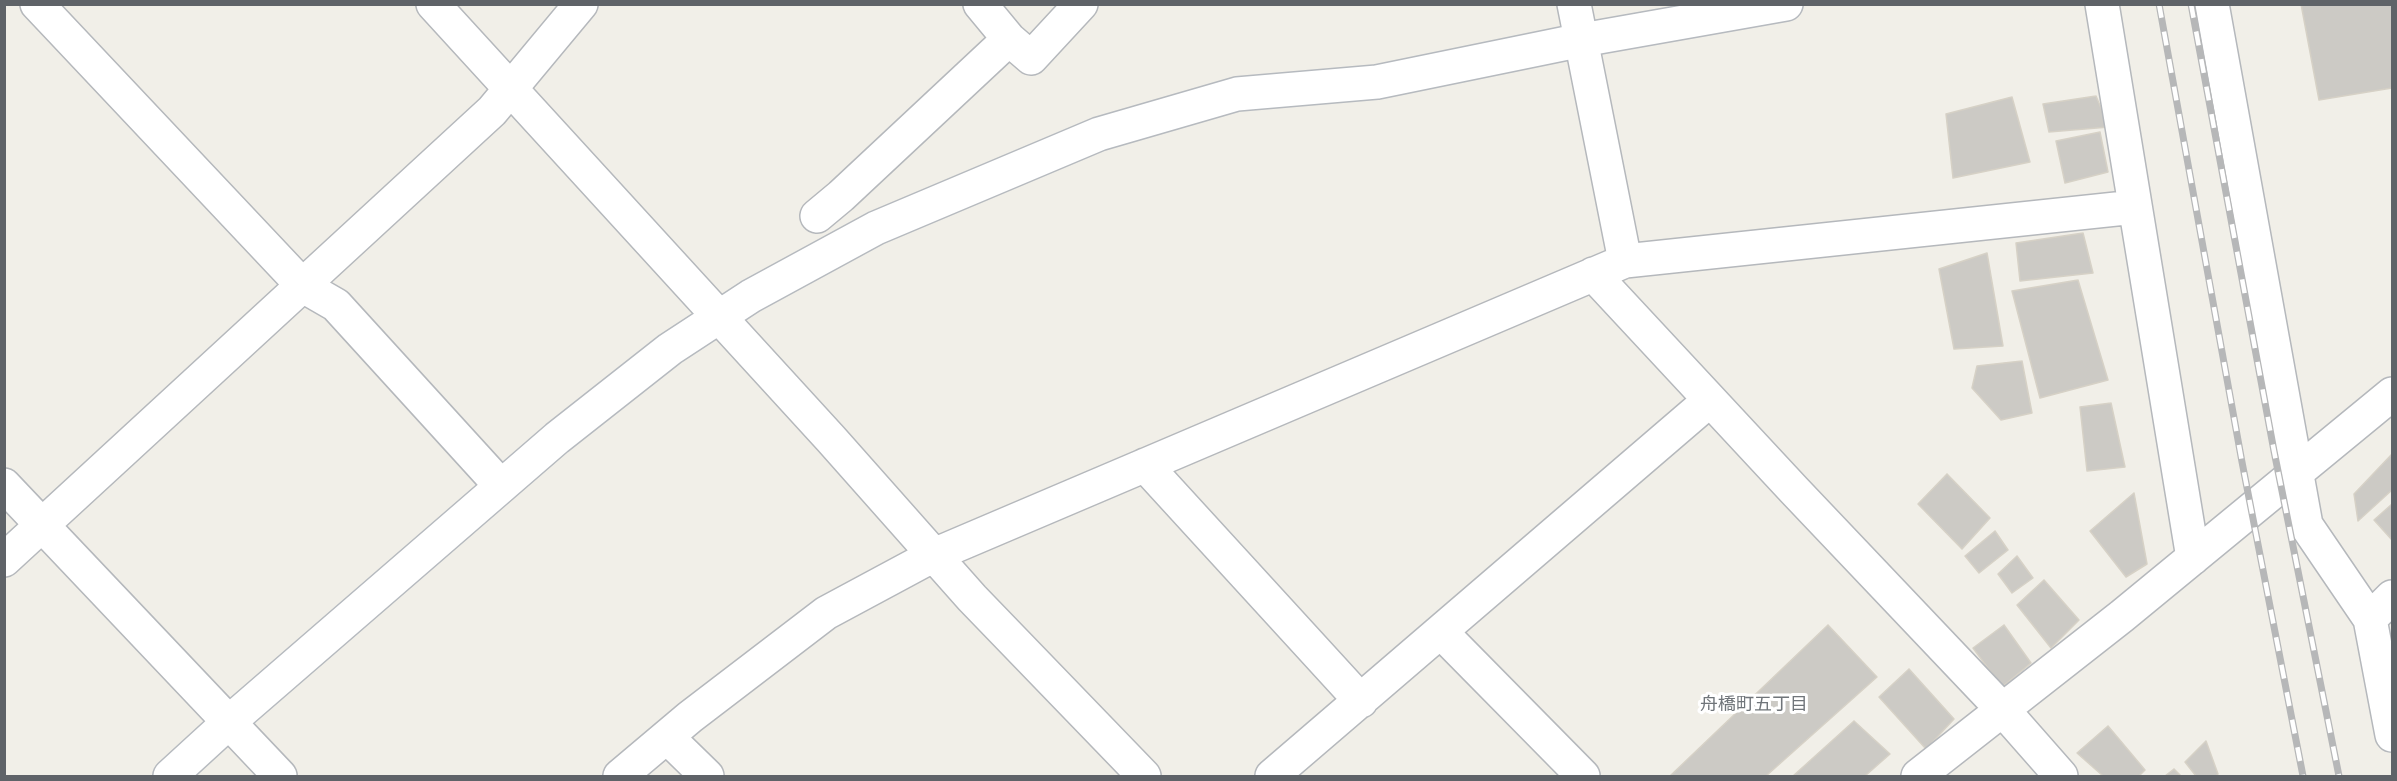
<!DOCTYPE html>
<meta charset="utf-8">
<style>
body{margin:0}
#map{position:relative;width:2397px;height:781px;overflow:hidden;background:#f1efe8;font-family:Raleway,sans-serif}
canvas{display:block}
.frame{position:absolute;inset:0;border:6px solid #5f6368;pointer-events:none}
</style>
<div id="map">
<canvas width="2397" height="781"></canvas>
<div class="frame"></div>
</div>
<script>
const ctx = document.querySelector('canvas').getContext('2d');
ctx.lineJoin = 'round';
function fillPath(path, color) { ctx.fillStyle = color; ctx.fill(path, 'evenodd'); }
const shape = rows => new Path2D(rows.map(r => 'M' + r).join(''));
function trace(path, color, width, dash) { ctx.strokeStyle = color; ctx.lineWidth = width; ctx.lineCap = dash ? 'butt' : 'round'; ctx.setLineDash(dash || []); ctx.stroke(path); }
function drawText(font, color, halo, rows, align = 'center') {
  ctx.font = font + ' Raleway,"Noto Sans JP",sans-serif'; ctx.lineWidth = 6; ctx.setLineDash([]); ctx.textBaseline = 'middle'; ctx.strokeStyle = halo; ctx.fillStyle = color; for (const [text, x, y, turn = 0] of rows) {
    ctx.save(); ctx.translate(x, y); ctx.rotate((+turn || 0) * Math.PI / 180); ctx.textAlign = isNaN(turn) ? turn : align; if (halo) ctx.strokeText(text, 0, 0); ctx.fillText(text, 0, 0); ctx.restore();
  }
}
const building = shape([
 [2301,4,2392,4,2392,88,2319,100,2301,4],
 [2096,96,2109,127,2049,132,2043,104,2096,96],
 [2012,97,2030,162,1953,178,1946,114,2012,97],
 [2100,132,2108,172,2065,183,2056,141,2100,132],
 [2083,233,2093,273,2020,281,2016,243,2083,233],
 [1987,253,2003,346,1954,349,1939,269,1987,253],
 [2078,280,2108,380,2040,398,2012,291,2078,280],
 [2022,361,2032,413,2001,420,1972,388,1977,366,2022,361],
 [2111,403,2125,467,2087,471,2080,407,2111,403],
 [2392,454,2392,490,2358,521,2354,494,2392,454],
 [1947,474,1990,518,1962,549,1918,504,1947,474],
 [2134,493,2147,564,2126,577,2090,531,2134,493],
 [2392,504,2392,540,2374,520,2392,504],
 [1995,531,2008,550,1979,573,1965,556,1995,531],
 [2017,556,2033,578,2012,593,1998,574,2017,556],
 [2044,580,2079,620,2051,648,2017,605,2044,580],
 [1828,625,1877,677,1766,776,1670,776,1828,625],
 [2004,625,2031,663,2002,687,1973,648,2004,625],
 [1909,669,1954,719,1926,749,1879,697,1909,669],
 [1854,721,1890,754,1865,776,1793,776,1854,721],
 [2108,726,2145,770,2139,776,2103,776,2077,753,2108,726],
 [2206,741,2218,774,2216,776,2196,776,2185,762,2206,741],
 [2174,769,2181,776,2165,776,2174,769]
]);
const street = shape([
 [37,4,303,286,336,305,501,486],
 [433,4,831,439,972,598,1144,776],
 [980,4,1009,39,1031,58,1081,4],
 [1574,4,1625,261],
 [2102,4,2193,558],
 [2212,4,2306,525,2370,619,2392,735],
 [817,216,841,196,1009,39],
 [1593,274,1794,490,2003,710,2061,776],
 [1145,465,1361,701],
 [4,485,280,776],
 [4,560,492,111,581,4],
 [2370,619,2392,597],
 [1441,632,1583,776],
 [667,737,707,776],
 [620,776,690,717,826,613,934,555,1625,261,2135,207],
 [1272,776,1710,400],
 [1918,776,2122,616,2392,394]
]);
const secondary = shape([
 [170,776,229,722,557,438,670,349,751,296,876,228,1099,134,1237,94,1377,82,1582,40,1786,4]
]);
const rail = shape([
 [2159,4,2242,462,2303,776],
 [2191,4,2274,451,2339,776]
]);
const neighbourhoodNames = [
 ["舟橋町五丁目",1754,705]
];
fillPath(building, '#cccac5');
trace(building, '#d6d1c6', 1.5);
trace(street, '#b5b8bc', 36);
trace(secondary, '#b6babf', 36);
trace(street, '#fff', 33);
trace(secondary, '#fff', 33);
trace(rail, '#b6b7b8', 7);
trace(rail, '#fff', 4.5, [14]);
drawText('18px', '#70757a', '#fff', neighbourhoodNames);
</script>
